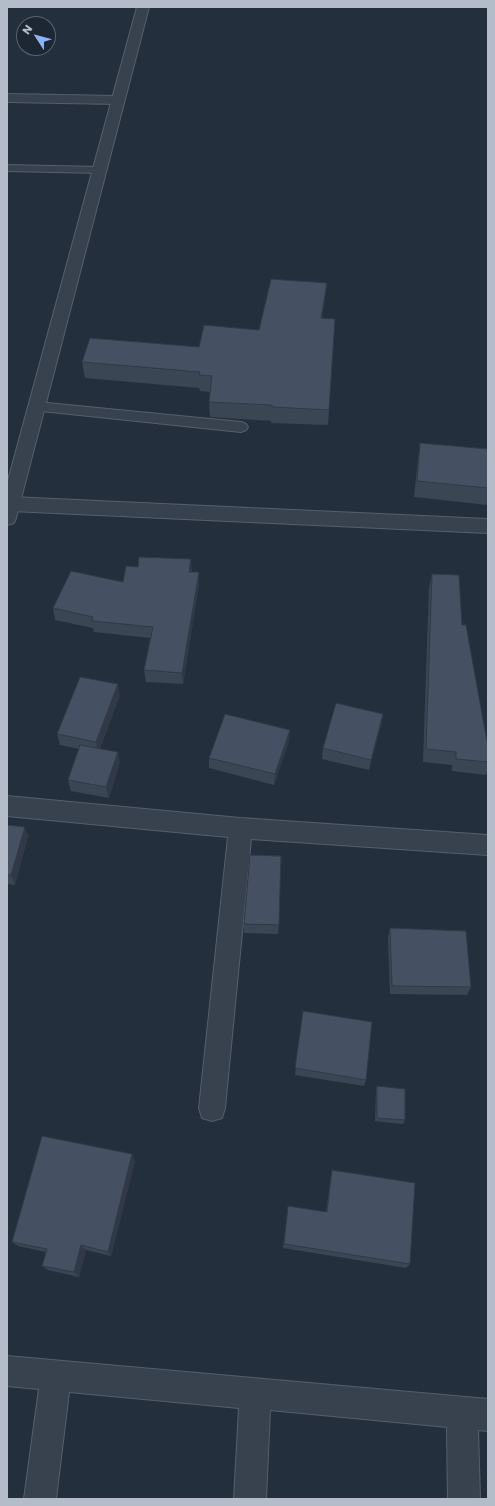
<!DOCTYPE html>
<style>
body{margin:0}
#map{position:relative;width:495px;height:1506px;overflow:hidden;background:#242f3e;font-family:Poppins,sans-serif}
canvas{display:block}
.frame{position:absolute;inset:0;border:8px solid #b4bcc9;pointer-events:none}
.north{position:absolute;left:16px;top:16px;width:40px;height:40px;box-sizing:border-box;background:#1d2633;border:1px solid #59626f;border-radius:50%;rotate:306deg;font-size:11px;font-weight:700;line-height:16px;text-align:center;color:#b4bcc9}
.north::after{content:'';display:block;margin:auto;width:14px;height:18px;background:#8ab4f8;clip-path:polygon(50% 0,100% 100%,50% 72%,0 100%)}
</style>
<div id="map">
<canvas width="495" height="1506"></canvas>
<div class="frame"></div>
<div class="north">N</div>
</div>
<script>
const ctx = document.querySelector('canvas').getContext('2d');
ctx.lineJoin = 'round';
const shape = rows => new Path2D(rows.map(r => 'M' + r).join(''));
function trace(path, color, width, dash) { ctx.strokeStyle = color; ctx.lineWidth = width; ctx.lineCap = dash ? 'butt' : 'round'; ctx.setLineDash(dash || []); ctx.stroke(path); }
function fillPath(path, color) { ctx.fillStyle = color; ctx.fill(path, 'evenodd'); }
const service = shape([
 [7,165,100,167,104,168,106,170,104,172,100,173,7,171,7,165],
 [37,402,241,422,246,424,248,427,246,430,241,432,32,410,30,407,32,404,37,402]
]);
const minor = shape([
 [7,94,118,96,123,97,124,100,123,103,118,104,7,102,7,94],
 [11,497,488,519,488,533,11,511,7,509,7,499,11,497],
 [7,796,240,818,488,835,488,855,251,839,225,1108,222,1118,212,1121,202,1118,199,1108,228,837,7,816,7,796],
 [7,1356,488,1399,488,1431,478,1430,480,1499,448,1499,447,1427,270,1410,266,1499,234,1499,239,1408,69,1392,56,1499,24,1499,39,1389,7,1386,7,1356]
]);
const tertiary = shape([
 [137,7,149,7,16,518,14,523,7,525,7,484,137,7]
]);
const wall = shape([
 [325,299,322,318,329,410,328,425,271,423,271,421,210,417,209,402,210,392,200,391,199,388,85,378,82,362,199,347,259,330],
 [420,443,488,449,488,505,414,497,418,459],
 [192,572,199,584,183,684,146,682,144,670,150,638,94,632,93,628,55,620,53,608,123,582],
 [432,574,462,625,488,747,488,770,486,775,452,771,452,765,423,762,429,588],
 [120,695,100,748,120,762,109,798,71,791,68,780,79,749,60,745,57,734],
 [383,714,381,725,369,770,322,759,323,748],
 [289,741,274,785,209,768,209,758],
 [7,825,28,836,15,885,7,884],
 [244,924,279,925,278,934,244,933],
 [390,928,471,987,467,995,390,994,388,937],
 [303,1011,366,1080,364,1086,295,1075],
 [377,1086,405,1120,403,1124,375,1121,376,1090],
 [135,1161,111,1256,86,1250,79,1277,48,1270,42,1266,46,1252,18,1246,12,1242],
 [332,1170,410,1264,406,1268,283,1248,288,1206,326,1212,331,1175]
]);
const shadedWall = shape([
 [327,283,325,299,320,334,321,318],
 [191,559,192,571,190,584,189,572],
 [199,572,199,584,183,684,182,673],
 [118,684,120,695,98,752,96,742],
 [383,714,381,725,369,770,371,760],
 [290,730,289,741,274,785,275,774],
 [118,752,120,762,109,798,106,787],
 [25,827,28,836,15,885,11,875],
 [132,1154,135,1161,111,1256,108,1252],
 [81,1245,86,1250,79,1277,74,1272]
]);
const building = shape([
 [271,279,327,283,321,318,335,319,329,410,272,407,272,405,209,402,212,376,199,375,200,372,82,362,90,338,199,347,204,325,259,330,271,279],
 [420,443,488,449,488,488,417,481,420,443],
 [139,557,191,559,189,572,199,572,182,673,144,670,153,627,92,621,93,617,53,608,71,571,123,582,126,566,138,567,139,557],
 [432,574,459,575,462,625,466,625,488,747,488,762,456,759,456,752,426,749,432,574],
 [80,677,118,684,96,742,57,734,80,677],
 [336,703,383,714,371,760,323,748,336,703],
 [225,714,290,730,275,774,209,758,225,714],
 [80,745,118,752,106,787,68,780,80,745],
 [7,825,25,827,11,875,7,875,7,825],
 [250,855,281,856,279,925,244,924,250,855],
 [390,928,466,931,471,987,392,986,390,928],
 [303,1011,372,1022,366,1080,295,1068,303,1011],
 [377,1086,405,1089,405,1120,377,1118,377,1086],
 [42,1136,132,1154,108,1252,81,1245,74,1272,42,1266,47,1249,12,1242,42,1136],
 [332,1170,415,1183,410,1264,284,1244,288,1206,327,1212,332,1170]
]);
trace(service, '#565f6c', 2);
trace(minor, '#565f6c', 2);
trace(tertiary, '#565f6c', 2);
fillPath(service, '#38414e');
fillPath(minor, '#38414e');
fillPath(tertiary, '#38414e');
fillPath(wall, '#3b4654');
fillPath(shadedWall, '#303945');
fillPath(building, '#455162');
trace(building, '#303945', 1);
</script>
